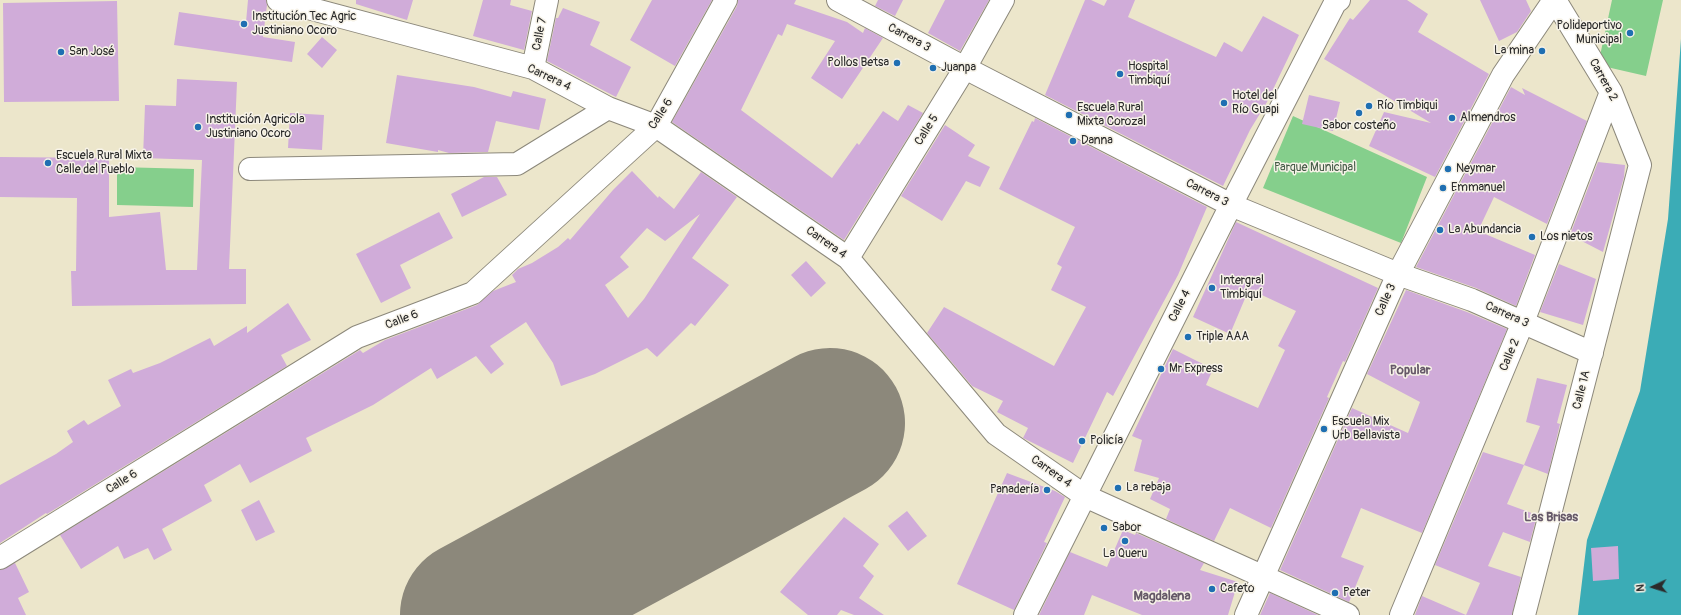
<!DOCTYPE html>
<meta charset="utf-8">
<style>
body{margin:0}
#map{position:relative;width:1681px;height:615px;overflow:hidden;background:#ece6cb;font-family:Pangolin,sans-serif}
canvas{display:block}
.north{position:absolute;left:1633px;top:567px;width:40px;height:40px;-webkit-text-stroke:3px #f7f3e8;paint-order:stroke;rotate:266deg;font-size:11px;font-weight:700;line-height:16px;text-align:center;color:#2b2b2b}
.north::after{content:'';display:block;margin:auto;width:14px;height:18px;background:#2b2b2b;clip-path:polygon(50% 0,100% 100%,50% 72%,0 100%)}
</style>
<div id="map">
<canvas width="1681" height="615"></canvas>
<div class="north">N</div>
</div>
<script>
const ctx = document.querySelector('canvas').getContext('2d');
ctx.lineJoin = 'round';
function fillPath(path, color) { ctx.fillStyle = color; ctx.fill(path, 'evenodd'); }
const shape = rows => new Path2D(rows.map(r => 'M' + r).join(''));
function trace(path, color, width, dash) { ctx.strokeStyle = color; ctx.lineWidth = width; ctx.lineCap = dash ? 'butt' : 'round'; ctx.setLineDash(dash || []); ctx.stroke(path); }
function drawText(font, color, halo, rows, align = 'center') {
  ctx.font = font + ' Pangolin,sans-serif'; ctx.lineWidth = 3; ctx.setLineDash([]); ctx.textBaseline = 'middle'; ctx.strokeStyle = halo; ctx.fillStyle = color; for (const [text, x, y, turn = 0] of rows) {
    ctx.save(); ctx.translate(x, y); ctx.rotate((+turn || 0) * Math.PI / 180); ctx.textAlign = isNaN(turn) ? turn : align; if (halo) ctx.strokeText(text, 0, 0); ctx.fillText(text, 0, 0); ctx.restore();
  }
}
const green = shape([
 [1612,0,1663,0,1646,76,1598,65],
 [1293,116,1427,177,1401,243,1263,188],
 [117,167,194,169,193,207,117,205]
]);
const water = shape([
 [1681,39,1681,615,1578,615,1587,540,1640,391,1668,219]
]);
const runway = shape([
 [475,615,830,423]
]);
const building = shape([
 [248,0,266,0,267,5,263,37,295,42,292,62,174,45,179,12,246,22],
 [356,0,413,0,407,20,356,4],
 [483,0,511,0,510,5,532,11,524,50,473,36],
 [652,0,712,0,675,66,630,40],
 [738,0,796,0,794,4,847,22,863,33,865,28,883,38,842,99,811,78,835,41,787,24,782,36,778,34,741,110,832,178,857,143,859,145,883,111,898,121,908,105,923,113,844,240,672,122,737,6],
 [878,0,903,0,895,16,875,6],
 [945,0,989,0,960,51,928,33],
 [1085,0,1091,0,1104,6,1107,0,1135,0,1128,17,1216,57,1224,42,1242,52,1263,16,1299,35,1267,102,1250,130,1223,186,1045,95],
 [1370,0,1407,0,1428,14,1418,32,1489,74,1435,177,1369,146,1384,112,1431,123,1324,59,1350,18,1353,20],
 [1480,0,1526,0,1531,11,1517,32,1499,41],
 [117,1,119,101,4,102,3,3],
 [563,8,600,22,590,45,631,67,616,97,547,61,556,18,558,18],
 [322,37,337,50,322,68,307,54],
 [397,75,474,87,511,97,513,91,546,99,539,130,496,121,488,152,449,153,438,150,438,152,386,143],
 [177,79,237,82,229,269,246,269,246,304,72,306,71,271,76,271,77,198,0,197,0,157,109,158,109,217,160,212,166,270,197,270,202,160,143,158,145,105,176,106],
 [1511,87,1525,95,1522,88,1587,121,1547,224,1494,197,1478,231,1535,255,1516,306,1476,288,1416,267],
 [1309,95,1340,102,1333,131,1302,124],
 [290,113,324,115,322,150,288,148],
 [1035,118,1207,207,1178,275,1113,396,1107,392,1073,463,1023,438,1028,428,997,412,1003,401,972,386,927,333,944,307,1054,366,1086,307,1051,290,1062,267,1057,264,1075,227,999,189,1032,121,1034,122],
 [945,125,975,145,968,156,990,167,980,187,966,181,942,221,901,196],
 [1598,162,1625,165,1624,177,1603,252,1570,235],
 [632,171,658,198,659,196,674,209,701,172,737,197,692,258,729,285,695,326,691,323,657,357,647,348,595,374,561,386,553,363,526,322,490,346,504,364,491,374,476,356,437,379,431,368,373,405,306,438,312,451,269,473,250,483,240,464,204,485,212,501,162,529,172,550,154,560,148,548,124,559,118,546,81,569,60,535,360,350,363,353,385,340,477,305,493,291,516,282,512,275,518,269,532,263,558,247,568,238,570,240,613,190],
 [700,214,644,299,628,318,605,285,629,267,620,257,647,228,665,241],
 [484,177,497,177,507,195,462,217,451,194],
 [439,212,453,238,400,265,411,288,381,303,356,254],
 [1236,222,1378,288,1345,362,1343,361,1327,397,1329,398,1271,528,1230,508,1214,541,1166,519,1170,509,1150,499,1159,478,1134,471,1142,440,1132,436,1173,349,1213,369,1206,385,1258,408,1285,350,1278,346,1296,311,1249,289,1230,334,1193,317],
 [806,261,826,283,811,297,791,275],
 [1559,264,1596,279,1583,325,1540,312],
 [1406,290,1467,312,1507,329,1422,533,1361,508,1341,557,1364,566,1349,602,1280,570,1352,408,1408,433,1420,402,1367,374],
 [288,303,311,340,281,355,287,366,47,514,46,513,0,543,0,485,56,454,73,442,67,431,84,420,88,425,121,406,108,380,131,369,133,373,160,363,210,338,214,346,247,326,247,333],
 [1537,378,1567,385,1557,423,1560,424,1548,474,1524,465,1540,426,1526,422],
 [1483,452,1524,465,1507,504,1537,515,1530,542,1503,532,1488,566,1521,577,1512,615,1415,615,1422,596,1466,615,1480,583,1435,565],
 [1007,473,1055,491,1065,497,1044,542,1047,543,1014,610,957,584],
 [259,500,275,532,256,541,241,510],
 [907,511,927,536,908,551,888,526],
 [844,517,879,544,863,566,874,576,859,598,884,615,854,615,841,610,837,615,808,615,780,592],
 [1123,530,1135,535,1136,533,1204,563,1200,570,1238,582,1228,615,1142,615,1092,595,1084,615,1039,615,1070,552,1107,567],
 [1618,546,1619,579,1593,581,1591,548],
 [15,563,29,592,18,598,26,615,0,615,0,570],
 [1270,593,1318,615,1260,615]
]);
const street = shape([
 [278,0,533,68,608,108,656,126,848,258,996,434,1085,496,1348,615],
 [838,0,965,68,1231,205,1398,274,1472,300,1592,353],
 [533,68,547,0],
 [250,169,517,164,608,108],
 [848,258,965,68,1003,0],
 [0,558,357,337,473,293,656,126,726,0],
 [1025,615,1231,205,1335,3,1339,0],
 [1246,615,1398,274,1503,75,1554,0],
 [1401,615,1523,322,1611,92],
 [1524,615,1640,165,1611,92,1555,0]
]);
const markers = [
 [244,24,4,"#1f6fb2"],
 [1630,33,4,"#1f6fb2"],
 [1542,51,4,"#1f6fb2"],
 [61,52,4,"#1f6fb2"],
 [897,63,4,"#1f6fb2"],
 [933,68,4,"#1f6fb2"],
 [1120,74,4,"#1f6fb2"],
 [1224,103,4,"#1f6fb2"],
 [1369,106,4,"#1f6fb2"],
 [1359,113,4,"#1f6fb2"],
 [1069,115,4,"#1f6fb2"],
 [1452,118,4,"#1f6fb2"],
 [198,127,4,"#1f6fb2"],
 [1073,141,4,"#1f6fb2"],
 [48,163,4,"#1f6fb2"],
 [1448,169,4,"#1f6fb2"],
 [1443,188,4,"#1f6fb2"],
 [1440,230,4,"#1f6fb2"],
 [1532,237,4,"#1f6fb2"],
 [1212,288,4,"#1f6fb2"],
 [1188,337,4,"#1f6fb2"],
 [1161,369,4,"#1f6fb2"],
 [1324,429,4,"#1f6fb2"],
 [1082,441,4,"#1f6fb2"],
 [1118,488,4,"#1f6fb2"],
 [1047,490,4,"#1f6fb2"],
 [1104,528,4,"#1f6fb2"],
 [1125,541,4,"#1f6fb2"],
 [1212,589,4,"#1f6fb2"],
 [1335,593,4,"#1f6fb2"]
];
const poiNames = [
 ["Institución Tec Agric",252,17],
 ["Justiniano Ocoro",252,31],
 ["Polideportivo",1622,26,"right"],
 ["Municipal",1622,40,"right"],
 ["La mina",1534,51,"right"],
 ["San José",69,52],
 ["Pollos Betsa",889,63,"right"],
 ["Hospital",1128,67],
 ["Timbiquí",1128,81],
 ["Juanpa",941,68],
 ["Hotel del",1232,96],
 ["Río Guapi",1232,110],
 ["Río Timbiqui",1377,106],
 ["Escuela Rural",1077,108],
 ["Mixta Corozal",1077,122],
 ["Almendros",1460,118],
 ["Institución Agricola",206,120],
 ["Justiniano Ocoro",206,134],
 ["Sabor costeño",1359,126,"center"],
 ["Danna",1081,141],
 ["Escuela Rural Mixta",56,156],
 ["Calle del Pueblo",56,170],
 ["Neymar",1456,169],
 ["Emmanuel",1451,188],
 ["La Abundancia",1448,230],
 ["Los nietos",1540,237],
 ["Intergral",1220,281],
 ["Timbiquí",1220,295],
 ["Triple AAA",1196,337],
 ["Mr Express",1169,369],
 ["Escuela Mix",1332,422],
 ["Urb Bellavista",1332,436],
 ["Policía",1090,441],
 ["La rebaja",1126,488],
 ["Panadería",1039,490,"right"],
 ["Sabor",1112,528],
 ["La Queru",1125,554,"center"],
 ["Cafeto",1220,589],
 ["Peter",1343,593]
];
const streetNames = [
 ["Calle 7",540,34,-79],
 ["Carrera 3",909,38,28],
 ["Carrera 4",549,78,25],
 ["Carrera 2",1603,80,61],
 ["Calle 6",661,114,-57],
 ["Calle 5",927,130,-58],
 ["Carrera 3",1207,193,27],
 ["Carrera 4",826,243,35],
 ["Calle 3",1386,300,-66],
 ["Calle 4",1180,306,-63],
 ["Carrera 3",1507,315,24],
 ["Calle 6",402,320,-21],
 ["Calle 2",1510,355,-67],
 ["Calle 1A",1582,390,-76],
 ["Carrera 4",1051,472,35],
 ["Calle 6",122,482,-32]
];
const parkNames = [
 ["Parque Municipal",1315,168]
];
const neighbourhoodNames = [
 ["Popular",1410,371],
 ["Las Brisas",1551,518],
 ["Magdalena",1162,597]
];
fillPath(green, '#85cf8c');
fillPath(water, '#3bacb6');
trace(runway, '#8c887b', 150);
fillPath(building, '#d0acd9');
trace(street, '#8c887b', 24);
trace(street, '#fff', 22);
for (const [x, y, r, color] of markers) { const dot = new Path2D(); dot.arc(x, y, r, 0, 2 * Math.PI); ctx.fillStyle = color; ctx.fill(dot); trace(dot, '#f7f3e8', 1.5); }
drawText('12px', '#2b2b2b', '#f7f3e8', poiNames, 'left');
drawText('12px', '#2b2b2b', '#f7f3e8', streetNames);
drawText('12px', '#465c48', '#f7f3e8', parkNames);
drawText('bold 13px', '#655868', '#f7f3e8', neighbourhoodNames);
</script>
